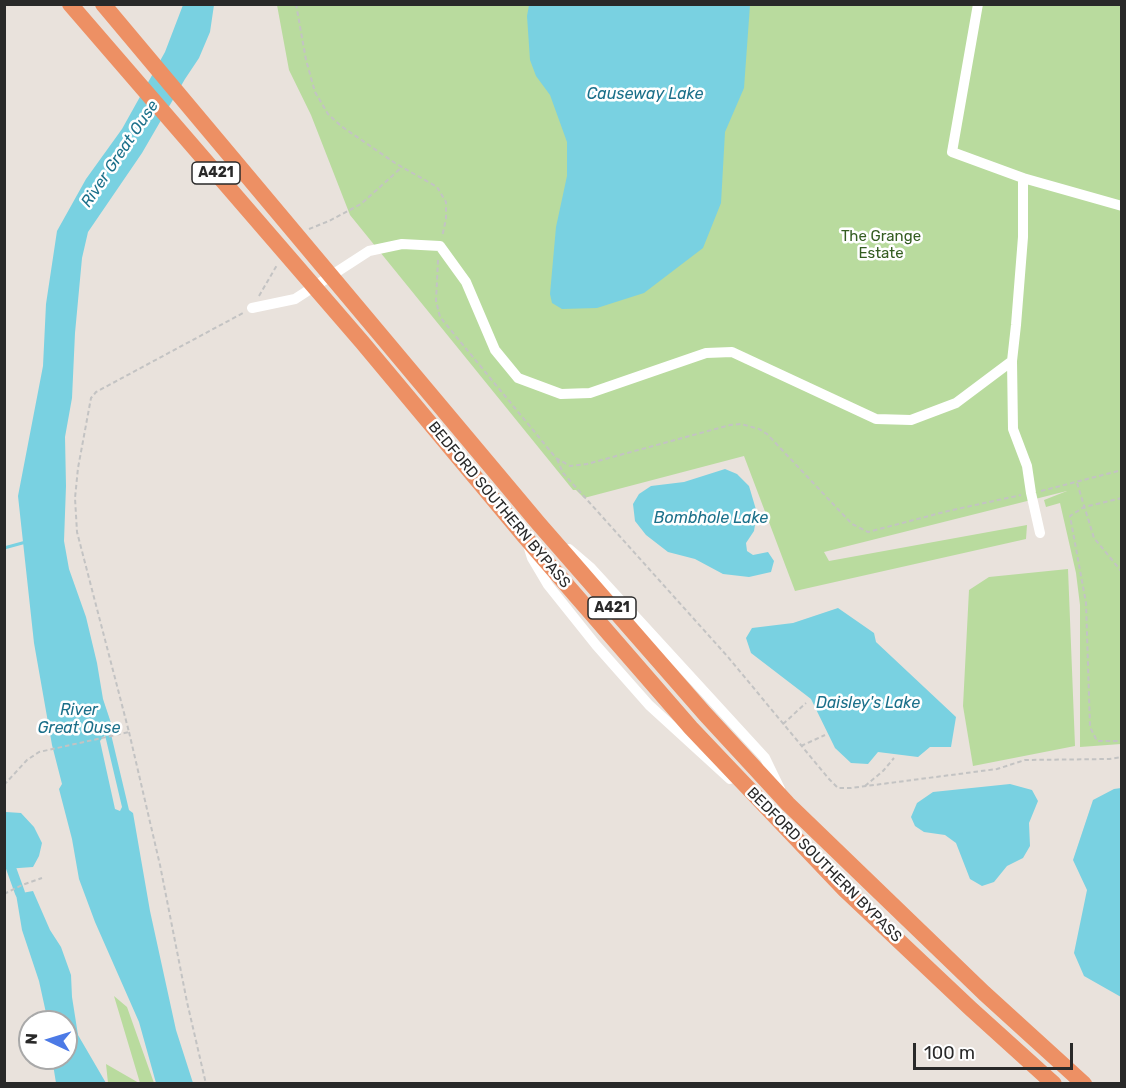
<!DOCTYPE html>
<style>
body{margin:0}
#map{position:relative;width:1126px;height:1088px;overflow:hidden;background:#e9e2dc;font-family:Rubik,sans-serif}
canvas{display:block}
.frame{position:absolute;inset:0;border:6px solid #292929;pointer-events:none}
.north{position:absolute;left:18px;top:1010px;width:60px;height:60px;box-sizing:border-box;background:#fff;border:2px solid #a9a9a9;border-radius:50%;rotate:274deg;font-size:16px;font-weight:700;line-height:24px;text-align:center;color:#292929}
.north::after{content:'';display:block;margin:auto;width:21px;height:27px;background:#4c7ae6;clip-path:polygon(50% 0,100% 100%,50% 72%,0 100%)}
.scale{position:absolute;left:913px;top:1043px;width:160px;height:27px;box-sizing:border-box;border:3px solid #292929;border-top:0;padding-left:8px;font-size:18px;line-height:21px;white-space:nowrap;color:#292929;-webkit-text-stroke:4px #fff;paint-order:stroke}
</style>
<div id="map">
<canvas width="1126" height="1088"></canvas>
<div class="frame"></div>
<div class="north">N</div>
<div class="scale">100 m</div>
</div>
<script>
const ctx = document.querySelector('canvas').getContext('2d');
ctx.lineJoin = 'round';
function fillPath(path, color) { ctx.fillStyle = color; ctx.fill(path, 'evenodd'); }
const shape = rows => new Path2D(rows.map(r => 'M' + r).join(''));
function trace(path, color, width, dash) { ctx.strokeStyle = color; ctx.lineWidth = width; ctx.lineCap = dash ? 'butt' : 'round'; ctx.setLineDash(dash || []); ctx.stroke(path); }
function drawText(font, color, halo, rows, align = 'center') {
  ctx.font = font + ' Rubik,sans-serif'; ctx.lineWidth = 5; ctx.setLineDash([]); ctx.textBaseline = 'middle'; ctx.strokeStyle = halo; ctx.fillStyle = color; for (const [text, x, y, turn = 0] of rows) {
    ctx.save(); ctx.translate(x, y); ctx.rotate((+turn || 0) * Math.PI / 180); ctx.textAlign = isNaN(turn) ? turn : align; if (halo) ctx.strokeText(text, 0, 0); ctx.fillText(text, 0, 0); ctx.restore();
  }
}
const green = shape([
 [277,5,1121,5,1121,744,1080,747,1080,605,1076,573,1060,503,1046,507,1044,500,1067,491,824,552,829,561,1027,525,1026,539,795,591,744,456,584,498,576,490,573,490,350,215,311,115,289,70],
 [1068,569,1075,746,973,766,963,706,969,590,989,577],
 [114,996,127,1007,154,1083,140,1083],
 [106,1064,139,1083,108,1083]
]);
const water = shape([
 [183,5,214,5,210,32,199,58,185,79,142,153,88,232,82,258,75,333,72,398,65,437,66,486,64,541,69,569,86,617,97,663,103,699,112,726,110,730,129,810,133,813,150,911,176,1030,193,1083,156,1083,139,1022,95,922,79,879,72,839,59,789,62,784,52,745,34,643,18,496,43,366,46,304,57,231,86,179,122,129,165,52],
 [105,735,122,807,120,811,115,809,100,741],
 [529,5,750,5,744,88,725,132,721,203,703,248,644,293,597,308,562,309,552,303,550,294,556,227,567,176,567,142,550,95,536,76,530,60,527,16],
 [725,469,737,474,749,486,757,513,754,531,746,543,747,551,753,555,768,552,774,561,771,572,749,577,723,574,695,559,668,552,646,535,635,521,633,504,639,494,651,486,684,482],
 [838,608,874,633,876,642,956,717,951,747,930,747,918,757,878,752,868,764,851,763,835,748,811,699,751,653,746,638,752,628,793,623],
 [1010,784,1032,790,1038,801,1029,823,1030,846,1023,858,1007,866,994,882,982,886,970,879,956,843,945,835,924,832,915,826,911,817,917,803,933,792],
 [1121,788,1122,788,1121,997,1084,976,1074,953,1087,890,1073,860,1093,800,1114,789],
 [6,812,21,813,34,827,42,843,39,856,33,867,5,869,4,814],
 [33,891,50,930,61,947,71,975,72,997,78,1035,106,1083,56,1083,52,1058,66,1058,66,1022,48,1022,39,981,22,930,16,894]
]);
const stream = shape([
 [4,548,26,542]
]);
const canal = shape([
 [11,868,20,893]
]);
const path = shape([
 [296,4,306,60,315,92,328,114,341,126,395,163,437,187,446,202,446,219,442,237],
 [309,229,329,221,361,204,402,167],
 [438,260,436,301,440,317,556,458,570,466,587,464,730,425,741,424,759,429,767,434,852,524,868,532,948,511,1021,495],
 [259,296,277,265],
 [557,459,563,473,728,657,829,779,838,788,851,788,997,769,1025,760,1109,759,1122,757],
 [1077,483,1094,538,1122,572],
 [1041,491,1122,470],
 [1122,498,1084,507,1070,516,1086,603,1090,727,1097,741,1122,741],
 [783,724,806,703],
 [129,732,160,865,187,1002,206,1084],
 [801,746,825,735],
 [4,785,27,760,39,752,129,732,77,532,75,498,78,468,91,398,96,392,243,313],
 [865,786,883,771,894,758],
 [4,894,22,885,42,878]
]);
const minor = shape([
 [978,4,952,152,1023,178,1122,206],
 [1023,178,1023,237,1016,325,1012,361,1013,429,1027,466,1031,493,1040,533],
 [252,308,295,299,369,251,402,244,440,246,466,282,495,350,518,378,561,394,590,393,706,353,732,352,876,419,911,420,956,403,1012,361],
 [528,545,532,558,548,585,596,645,649,705,730,779],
 [569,549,590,567,765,758,780,789]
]);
const highway = shape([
 [70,4,362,342,525,537,691,728,845,890,970,1008,1054,1084],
 [103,4,539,524,705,714,788,804,984,993,1084,1084]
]);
const shields = [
 [216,173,48],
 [612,608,48]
];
const shieldNames = [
 ["A421",216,173],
 ["A421",612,608]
];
const parkNames = [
 ["The Grange",881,237],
 ["Estate",881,254]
];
const streetNames = [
 ["BEDFORD SOUTHERN BYPASS",499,505,50],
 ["BEDFORD SOUTHERN BYPASS",824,865,45]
];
const waterNames = [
 ["Causeway Lake",645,94],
 ["River Great Ouse",120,154,-56],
 ["Bombhole Lake",711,518],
 ["Daisley's Lake",868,703],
 ["River",79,710],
 ["Great Ouse",79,728]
];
fillPath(green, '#b9db9e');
fillPath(water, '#79d1e1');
trace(stream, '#79d1e1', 3);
trace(canal, '#79d1e1', 10);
trace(path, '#c3c3c3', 2, [4.5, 3]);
trace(minor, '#fff', 10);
trace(highway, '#ed9064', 16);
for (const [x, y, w] of shields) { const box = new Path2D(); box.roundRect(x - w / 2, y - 11, w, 22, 4.5); ctx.fillStyle = '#fff'; ctx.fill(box); trace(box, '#292929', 1.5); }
drawText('bold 14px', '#292929', null, shieldNames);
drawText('15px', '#345d21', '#fff', parkNames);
drawText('15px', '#292929', '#fff', streetNames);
drawText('italic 16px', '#1b708a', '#fff', waterNames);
</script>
